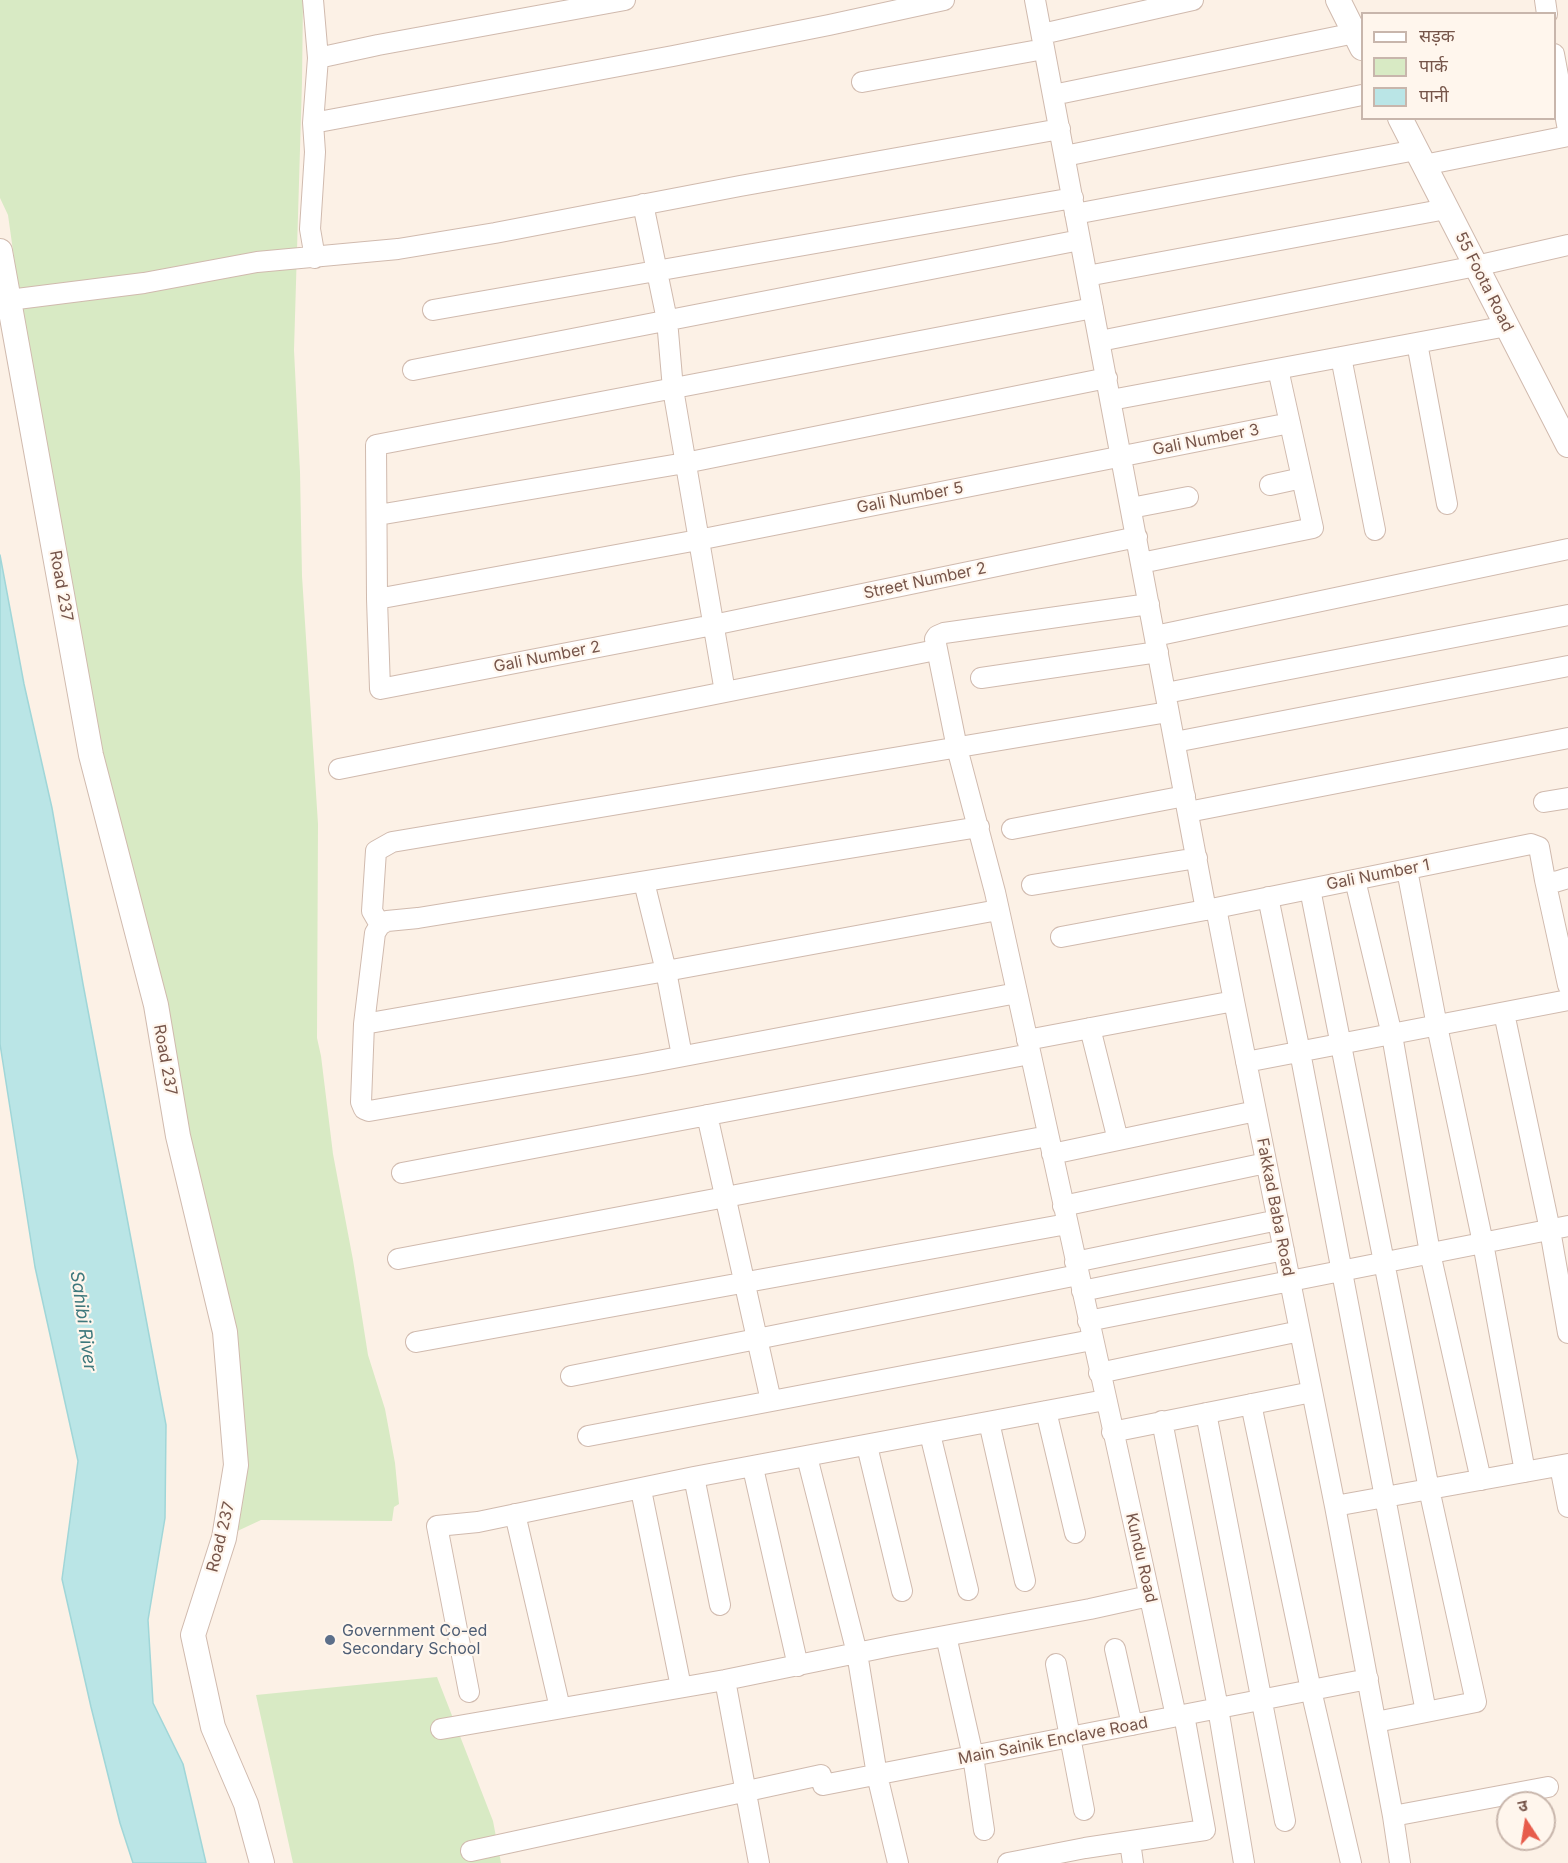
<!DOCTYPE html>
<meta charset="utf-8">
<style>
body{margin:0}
#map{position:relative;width:1568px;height:1863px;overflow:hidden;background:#fcf1e6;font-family:Inter,"Noto Sans Devanagari",sans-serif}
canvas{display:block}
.legend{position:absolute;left:1361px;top:12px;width:195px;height:108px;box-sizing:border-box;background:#fff6ed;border:2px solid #c8b6ac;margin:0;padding:8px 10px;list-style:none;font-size:18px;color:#76554a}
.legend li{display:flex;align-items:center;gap:12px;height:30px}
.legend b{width:30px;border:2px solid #c8b6ac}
.north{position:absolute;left:1496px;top:1791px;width:60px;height:60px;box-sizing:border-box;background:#fff6ed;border:2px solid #c8b6ac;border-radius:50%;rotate:348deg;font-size:16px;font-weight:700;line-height:24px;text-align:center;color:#76554a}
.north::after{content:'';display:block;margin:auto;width:21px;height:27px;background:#e75c4b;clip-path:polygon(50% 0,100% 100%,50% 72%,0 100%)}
</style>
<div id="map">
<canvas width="1568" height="1863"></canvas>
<ul class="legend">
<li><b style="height:8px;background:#fff"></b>सड़क</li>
<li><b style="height:16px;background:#d8eac4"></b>पार्क</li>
<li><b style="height:16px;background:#bae5e6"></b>पानी</li>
</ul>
<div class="north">उ</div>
</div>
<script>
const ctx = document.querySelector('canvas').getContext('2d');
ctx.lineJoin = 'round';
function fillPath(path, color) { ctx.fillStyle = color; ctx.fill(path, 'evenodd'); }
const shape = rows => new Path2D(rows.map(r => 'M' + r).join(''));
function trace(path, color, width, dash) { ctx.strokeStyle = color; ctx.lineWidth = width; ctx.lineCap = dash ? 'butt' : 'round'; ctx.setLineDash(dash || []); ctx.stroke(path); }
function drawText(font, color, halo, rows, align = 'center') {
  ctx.font = font + ' Inter,sans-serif'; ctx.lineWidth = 4.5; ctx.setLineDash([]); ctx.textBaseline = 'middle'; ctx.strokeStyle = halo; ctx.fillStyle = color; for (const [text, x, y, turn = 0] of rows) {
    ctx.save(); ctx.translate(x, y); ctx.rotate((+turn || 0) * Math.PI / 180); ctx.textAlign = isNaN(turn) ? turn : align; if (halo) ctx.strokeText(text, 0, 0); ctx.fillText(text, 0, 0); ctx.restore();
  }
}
const green = shape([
 [0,0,303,0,302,82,294,350,300,472,302,576,318,824,317,1038,321,1056,333,1154,353,1260,368,1355,385,1409,395,1463,399,1504,394,1507,392,1521,261,1520,231,1534,242,1453,100,772,25,336,8,215,0,198],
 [437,1677,493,1821,501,1863,293,1863,256,1695]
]);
const water = shape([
 [0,555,24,684,52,808,83,984,166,1425,165,1518,148,1620,153,1703,183,1764,206,1863,133,1863,120,1823,91,1707,62,1579,78,1461,35,1267,0,1044,0,555]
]);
const minor = shape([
 [313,0,318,58],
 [1035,0,1206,910],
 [1545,0,1547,14],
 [1042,34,1193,0],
 [1554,54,1568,130],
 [862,82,1044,49],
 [1053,95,1355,33],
 [313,123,673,56,829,25,944,0],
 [1065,156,1362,95],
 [1424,165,1568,136],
 [643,204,667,320,673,389,725,692],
 [1075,214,1416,150],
 [315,258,310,229,315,152,313,123,318,58,378,45,625,0],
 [1087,276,1446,209],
 [9,300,144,283,257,262,398,249,495,233,740,186,1060,129],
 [1093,308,376,445,377,599,380,689,713,625,1137,537],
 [433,310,1073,198],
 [1100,341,1476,266,1568,245],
 [1417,343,1447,504],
 [1341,357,1375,530],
 [413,370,1080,240],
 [1111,400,1507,326],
 [1270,485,1302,478],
 [1131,508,1188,497],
 [378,515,685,463,1107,378],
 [1141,563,1313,528,1278,369],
 [377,599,698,540,1290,423],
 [1149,604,944,633,937,636,935,639,957,748,995,892,1176,1716],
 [1155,636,1568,549],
 [981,678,1158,652],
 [1166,693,1568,615],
 [1175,742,1568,666],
 [339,769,936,650],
 [1544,802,1568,798],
 [1188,812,1568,738],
 [979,827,418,918,387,921,380,925,375,933,364,1024,666,971,998,910],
 [1012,829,1185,796],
 [1407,870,1437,1026,1483,1243,1525,1472],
 [1355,880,1392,1035,1430,1253,1481,1480],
 [1545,880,1568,985],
 [644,882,666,971,682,1056],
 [1032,885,1197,858],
 [1310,889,1429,1489,1476,1702,1376,1722],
 [1268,897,1300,1052,1426,1712],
 [1216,908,1234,1001,1335,1506,1393,1816,1400,1863],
 [380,925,372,911,376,851,392,842,1168,712],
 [1061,937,1216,908,1531,844,1539,847,1545,880,1555,882,1568,878],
 [1504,1013,1550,1230,1568,1333],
 [364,1024,361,1102,364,1109,369,1111,642,1064,1017,993],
 [1090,1028,1118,1140],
 [1027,1040,1234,1001],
 [1246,1062,1568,1000],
 [707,1115,771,1401],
 [1052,1154,1256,1111],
 [402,1173,1030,1054],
 [1063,1206,1266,1163],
 [398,1259,1048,1136],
 [1075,1262,1278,1220],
 [1082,1291,1284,1250],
 [1088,1321,1568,1226],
 [416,1342,1067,1224],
 [1099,1373,1300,1331],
 [571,1376,1078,1275],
 [1251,1404,1311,1690,1351,1863],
 [1046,1411,1075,1533],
 [1206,1413,1285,1821],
 [1162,1421,1218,1708,1244,1863],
 [989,1422,1025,1581],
 [1112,1432,1312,1392],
 [930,1434,968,1590],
 [588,1436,1092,1340],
 [867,1446,902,1591],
 [807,1457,857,1653,877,1775,898,1863],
 [1560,1466,1568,1507],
 [753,1468,798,1666],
 [694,1477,720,1605],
 [641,1490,681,1687],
 [1335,1506,1568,1464],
 [515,1514,560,1708],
 [946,1636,973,1756,984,1830],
 [1115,1649,1132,1725],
 [1056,1664,1084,1810],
 [725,1680,759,1863],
 [469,1692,437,1526,478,1522,694,1477,1105,1400],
 [441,1729,725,1680,891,1646,1090,1609,1149,1596],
 [1393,1816,1548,1787],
 [1130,1842,1133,1863],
 [471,1851,821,1775,823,1785,1368,1679],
 [1008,1863,1085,1848,1205,1830,1184,1715]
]);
const tertiary = shape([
 [1338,0,1362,48],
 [1400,118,1568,445],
 [0,251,91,755,156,1005,178,1136,225,1332,236,1465,224,1538,193,1635,213,1727,246,1804,262,1863]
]);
const markers = [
 [330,1640,6,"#5c6f8a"]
];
const streetNames = [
 ["55 Foota Road",1484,282,63],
 ["Gali Number 3",1206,440,-11],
 ["Gali Number 5",910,498,-11],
 ["Street Number 2",925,581,-12],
 ["Road 237",61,586,80],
 ["Gali Number 2",547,657,-11],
 ["Gali Number 1",1378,875,-11],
 ["Road 237",165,1060,80],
 ["Fakkad Baba Road",1275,1207,79],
 ["Road 237",221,1537,-76],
 ["Kundu Road",1141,1558,77],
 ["Main Sainik Enclave Road",1053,1741,-11]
];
const serviceNames = [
 ["Government Co-ed",342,1631],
 ["Secondary School",342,1649]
];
const waterNames = [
 ["Sahibi River",83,1321,82]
];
fillPath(green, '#d8eac4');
fillPath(water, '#bae5e6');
trace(water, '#a0d6d8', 1.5);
trace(minor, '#d0baae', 22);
trace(tertiary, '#d0baae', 26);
trace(minor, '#fff', 20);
trace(tertiary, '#fff', 24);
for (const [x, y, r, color] of markers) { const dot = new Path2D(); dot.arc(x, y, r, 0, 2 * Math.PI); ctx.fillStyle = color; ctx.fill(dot); trace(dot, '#fff6ed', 2); }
drawText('16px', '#76554a', '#fff6ed', streetNames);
drawText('16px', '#4e5e75', '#fff6ed', serviceNames, 'left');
drawText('italic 18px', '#3e787c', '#fff6ed', waterNames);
</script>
